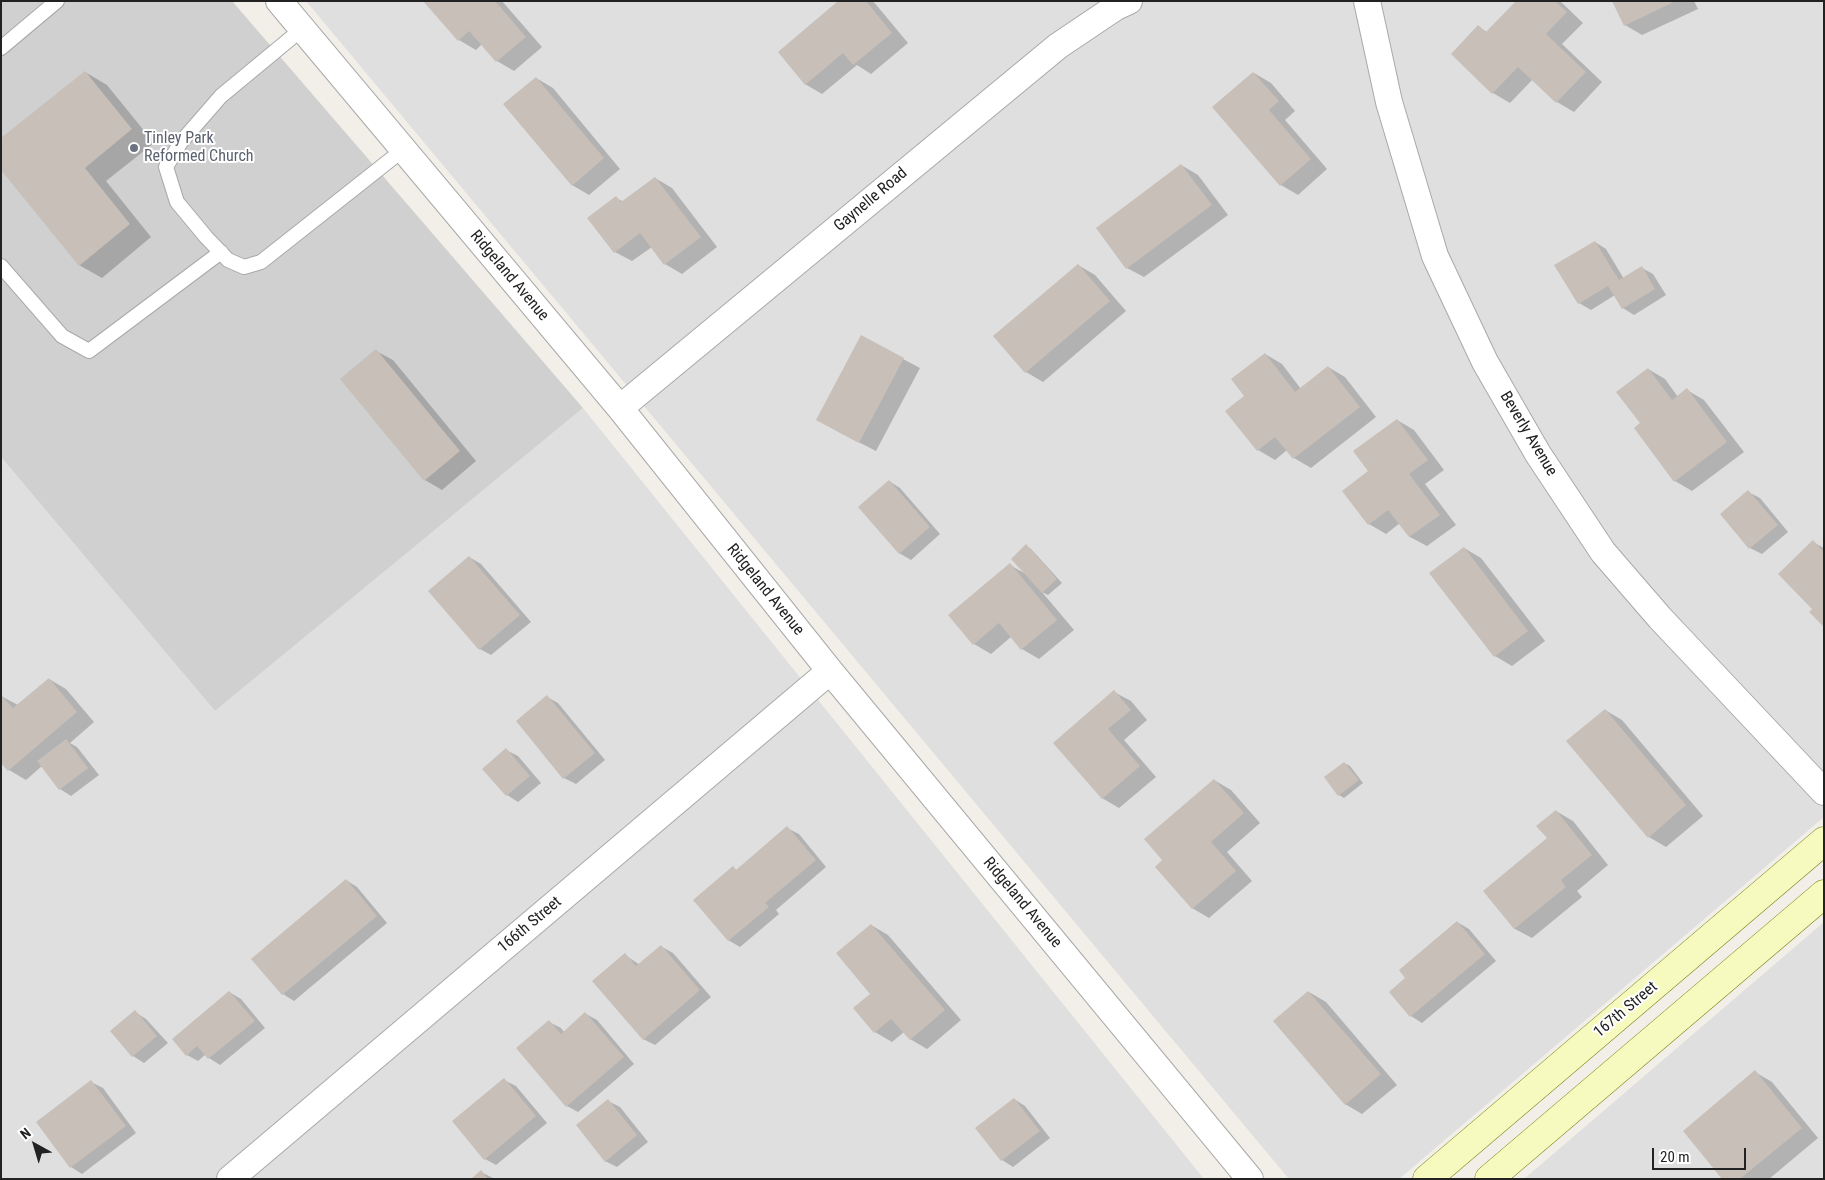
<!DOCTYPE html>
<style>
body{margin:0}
#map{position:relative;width:1825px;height:1180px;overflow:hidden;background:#f2efe9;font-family:"Roboto Condensed",sans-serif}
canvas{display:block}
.frame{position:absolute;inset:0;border:2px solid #222;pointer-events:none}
.north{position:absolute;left:10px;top:1120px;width:50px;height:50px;-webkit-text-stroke:4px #fff;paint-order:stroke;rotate:321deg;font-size:14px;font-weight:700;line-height:20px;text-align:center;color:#222}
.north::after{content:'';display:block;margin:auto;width:18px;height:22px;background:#222;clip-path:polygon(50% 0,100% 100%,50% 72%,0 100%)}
.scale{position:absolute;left:1652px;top:1148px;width:94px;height:22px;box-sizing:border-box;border:2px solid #222;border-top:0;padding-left:6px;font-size:15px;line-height:18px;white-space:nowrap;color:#222;-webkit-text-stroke:4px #fff;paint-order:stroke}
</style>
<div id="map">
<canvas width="1825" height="1180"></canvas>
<div class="frame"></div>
<div class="north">N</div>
<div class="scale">20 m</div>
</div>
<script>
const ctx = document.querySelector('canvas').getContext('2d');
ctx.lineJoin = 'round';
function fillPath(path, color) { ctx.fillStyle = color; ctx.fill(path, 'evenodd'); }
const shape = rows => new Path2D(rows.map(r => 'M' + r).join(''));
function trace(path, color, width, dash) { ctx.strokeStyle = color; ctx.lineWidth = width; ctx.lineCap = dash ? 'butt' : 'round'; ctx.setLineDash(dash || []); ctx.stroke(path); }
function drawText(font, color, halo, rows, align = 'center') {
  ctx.font = font + ' "Roboto Condensed",sans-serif'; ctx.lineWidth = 4; ctx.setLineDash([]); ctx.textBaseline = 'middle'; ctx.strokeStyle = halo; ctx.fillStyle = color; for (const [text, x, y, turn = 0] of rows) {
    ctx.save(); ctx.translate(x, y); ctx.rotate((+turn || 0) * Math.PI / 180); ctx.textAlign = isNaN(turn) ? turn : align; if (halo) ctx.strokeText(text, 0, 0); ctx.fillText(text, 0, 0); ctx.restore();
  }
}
const residential = shape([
 [306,1,1824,1,1824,817,1399,1179,1289,1179],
 [583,408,1204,1179,1,1179,1,457,215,711],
 [1824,922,1824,1179,1524,1179]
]);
const religious = shape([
 [1,1,232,1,583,408,215,711,1,457]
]);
const shadow = shape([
 [425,1,502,1,542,47,514,71,497,61,482,44,476,50,459,40],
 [840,1,873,1,908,43,871,74,857,65,822,94,805,84],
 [1517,1,1560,1,1583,23,1562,44,1602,82,1574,112,1557,102,1533,79,1510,103,1493,93,1478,27,1487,32],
 [1614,1,1694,1,1698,9,1642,35,1625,25],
 [85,72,107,85,154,143,106,181,151,237,102,278,79,265],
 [1254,73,1271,83,1295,111,1285,120,1327,169,1298,195,1281,185],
 [536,78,553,88,620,169,589,195,572,185],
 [1181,165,1198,175,1228,215,1144,277,1127,268],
 [655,178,672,188,717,247,682,274,665,264,652,247,632,261,615,252,616,198,624,202],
 [1595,242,1606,249,1624,279,1642,268,1653,274,1666,295,1634,315,1623,308,1615,295,1591,310,1579,303,1556,266],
 [1078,265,1095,275,1126,311,1043,382,1026,372],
 [376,351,393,360,476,461,442,490,425,480],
 [1265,354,1282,364,1301,389,1328,367,1345,377,1376,417,1311,468,1294,458,1287,450,1275,460,1258,450],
 [903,359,920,368,876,451,835,430],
 [1648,369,1665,379,1678,397,1687,390,1704,400,1744,452,1692,491,1675,481,1635,428,1641,423],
 [1397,420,1414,430,1444,470,1425,484,1456,525,1427,546,1410,537,1400,523,1386,534,1369,524,1370,472],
 [889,481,900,488,940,534,911,560,899,553],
 [1748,492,1760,498,1788,532,1762,554,1750,548],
 [1813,542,1824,548,1824,626,1814,609],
 [1026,546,1031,549,1062,583,1048,595,1042,592,1074,630,1039,659,1022,649,1012,636,991,654,974,644,1010,565,1024,573],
 [1464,548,1481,558,1545,641,1512,666,1495,656,1431,573],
 [469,557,481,564,531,622,491,655,480,649],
 [49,679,66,689,94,722,70,743,77,747,99,775,71,796,60,789,42,766,26,780,9,770,1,696,18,705],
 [1114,692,1131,701,1147,720,1124,740,1156,777,1119,808,1102,798,1055,743],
 [547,697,558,703,605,760,576,784,564,778],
 [1605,710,1622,720,1703,816,1666,847,1649,837],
 [506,750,518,756,541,783,518,802,507,795,484,769],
 [1344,763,1350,766,1363,783,1344,798,1339,795],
 [1214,780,1231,790,1260,823,1227,852,1252,881,1209,918,1192,908,1164,860],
 [1556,811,1573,821,1608,865,1577,891,1582,897,1532,938,1515,929,1485,891,1548,839],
 [787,828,799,834,826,867,776,910,779,914,740,947,728,940,733,868,738,871],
 [346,880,357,887,387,923,294,1001,283,994],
 [1457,922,1469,929,1496,961,1422,1023,1411,1016,1407,978],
 [871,925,888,935,961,1020,927,1049,910,1039,904,1032,892,1042,875,1032,855,1008,872,994],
 [662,947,673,953,711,997,655,1045,643,1039,625,955,640,965],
 [229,992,241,999,265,1028,220,1065,209,1058,206,1054,198,1061,187,1055],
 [1309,992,1326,1002,1397,1085,1362,1114,1345,1104],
 [135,1012,146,1019,168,1043,144,1063,133,1056],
 [586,1014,597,1020,634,1064,578,1112,567,1106,549,1022,561,1028,564,1032],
 [1755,1072,1772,1082,1818,1138,1769,1179,1724,1179],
 [504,1080,516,1086,547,1123,496,1165,485,1159],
 [91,1082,103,1088,136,1133,82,1174,71,1167],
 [1014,1099,1025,1106,1050,1138,1013,1167,1002,1160,977,1128],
 [608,1101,620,1107,648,1142,617,1167,605,1161],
 [481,1172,493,1178,493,1179,473,1179]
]);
const building = shape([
 [423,1,495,1,526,37,496,62,469,31,458,41],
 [838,1,866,1,892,33,853,65,843,53,805,85,778,52],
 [1516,1,1555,1,1567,12,1546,34,1586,72,1556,103,1518,67,1492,94,1451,54,1478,25,1486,32],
 [1612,1,1676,1,1624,26],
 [85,71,132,129,85,168,130,224,79,266,1,170,1,138],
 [1253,72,1279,101,1269,110,1311,159,1280,186,1212,107],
 [536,77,604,158,572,186,503,104],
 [1181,164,1212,205,1126,269,1096,228],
 [655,177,701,237,664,265,640,233,614,253,587,218,616,196,621,202],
 [1595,241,1619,280,1642,266,1655,289,1622,309,1608,286,1578,304,1554,265],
 [1078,264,1110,301,1025,373,993,336],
 [861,335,904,358,859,443,816,420],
 [376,349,460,451,424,481,340,379],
 [1265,353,1295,392,1328,366,1360,407,1293,459,1275,437,1257,451,1225,411,1244,396,1231,379],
 [1648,368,1672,400,1687,388,1727,442,1674,482,1634,428,1640,423,1616,392],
 [1397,419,1428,460,1409,474,1440,515,1409,537,1388,510,1368,525,1342,491,1368,471,1353,451],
 [889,480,930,527,899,554,858,507],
 [1748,490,1778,525,1749,549,1720,514],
 [1813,540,1824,552,1824,627,1809,612,1812,609,1778,574],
 [1026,544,1057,579,1042,593,1011,559],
 [1464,547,1528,631,1494,657,1429,573],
 [469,556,520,615,479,650,428,591],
 [1010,563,1057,620,1021,650,999,623,973,645,948,615],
 [49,678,77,712,8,771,1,763,1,695,13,708],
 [1114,690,1131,710,1108,729,1140,766,1102,799,1053,743],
 [547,695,595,753,563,779,516,721],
 [1605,709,1686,805,1648,838,1566,741],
 [66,739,88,768,59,790,37,761],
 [506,748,530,776,506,796,482,769],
 [1344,762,1359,780,1338,796,1324,777],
 [1214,779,1244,813,1211,842,1236,871,1192,909,1155,867,1162,860,1144,839],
 [1556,810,1592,855,1561,880,1566,887,1514,929,1483,891,1547,838,1536,826],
 [787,826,816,860,765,903,769,907,728,941,693,900,733,866,736,870],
 [346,879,377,916,282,995,251,959],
 [1457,921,1485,954,1410,1017,1389,992,1405,978,1399,970],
 [871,924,945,1010,910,1040,891,1019,874,1033,853,1008,870,994,836,953],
 [661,945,700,990,643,1040,592,981,625,953,636,966],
 [229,991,255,1021,208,1059,197,1046,186,1056,172,1039],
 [1308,991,1381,1074,1345,1105,1273,1021],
 [135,1010,157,1036,132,1057,110,1031],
 [585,1012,624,1057,566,1107,516,1048,549,1020,561,1034],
 [1755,1070,1802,1128,1740,1179,1722,1179,1683,1131],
 [504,1078,536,1116,484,1160,452,1121],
 [91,1080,126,1126,70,1168,36,1122],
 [1014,1098,1040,1131,1001,1161,975,1128],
 [608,1099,637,1135,605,1162,576,1125],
 [481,1170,488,1179,471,1179]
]);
const service = shape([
 [302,29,221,96,181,142,166,167,177,202,206,237,228,260,244,267,261,262,404,149],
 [1,48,57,1],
 [1,266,62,336,89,351,221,252]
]);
const minor = shape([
 [279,1,620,408,830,671,1250,1179],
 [1367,1,1389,102,1435,256,1485,362,1538,454,1603,552,1660,618,1824,792],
 [620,408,1058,46,1116,7,1129,1],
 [230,1179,830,671]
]);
const secondary = shape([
 [1427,1179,1824,841],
 [1489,1179,1824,894]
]);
const markers = [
 [134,148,5,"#6b7280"]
];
const worshipNames = [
 ["Tinley Park",144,139],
 ["Reformed Church",144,157]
];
const streetNames = [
 ["Gaynelle Road",871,200,-40],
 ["Ridgeland Avenue",509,276,50],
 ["Beverly Avenue",1528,434,59],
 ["Ridgeland Avenue",765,590,51],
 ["Ridgeland Avenue",1022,903,50],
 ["166th Street",530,925,-40],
 ["167th Street",1626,1010,-40]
];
fillPath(residential, '#e0dfdf');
fillPath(religious, '#d0d0d0');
fillPath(shadow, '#0003');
fillPath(building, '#c7bfb8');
trace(service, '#a9a9a9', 16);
trace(minor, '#a9a9a9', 28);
trace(secondary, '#707d05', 29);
trace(service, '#fff', 14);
trace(minor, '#fff', 26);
trace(secondary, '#f7fabf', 28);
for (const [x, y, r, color] of markers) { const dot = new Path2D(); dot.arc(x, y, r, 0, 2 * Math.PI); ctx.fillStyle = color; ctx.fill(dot); trace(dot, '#fff', 2); }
drawText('16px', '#5b616d', '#fff', worshipNames, 'left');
drawText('16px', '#222', '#fff', streetNames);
</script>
